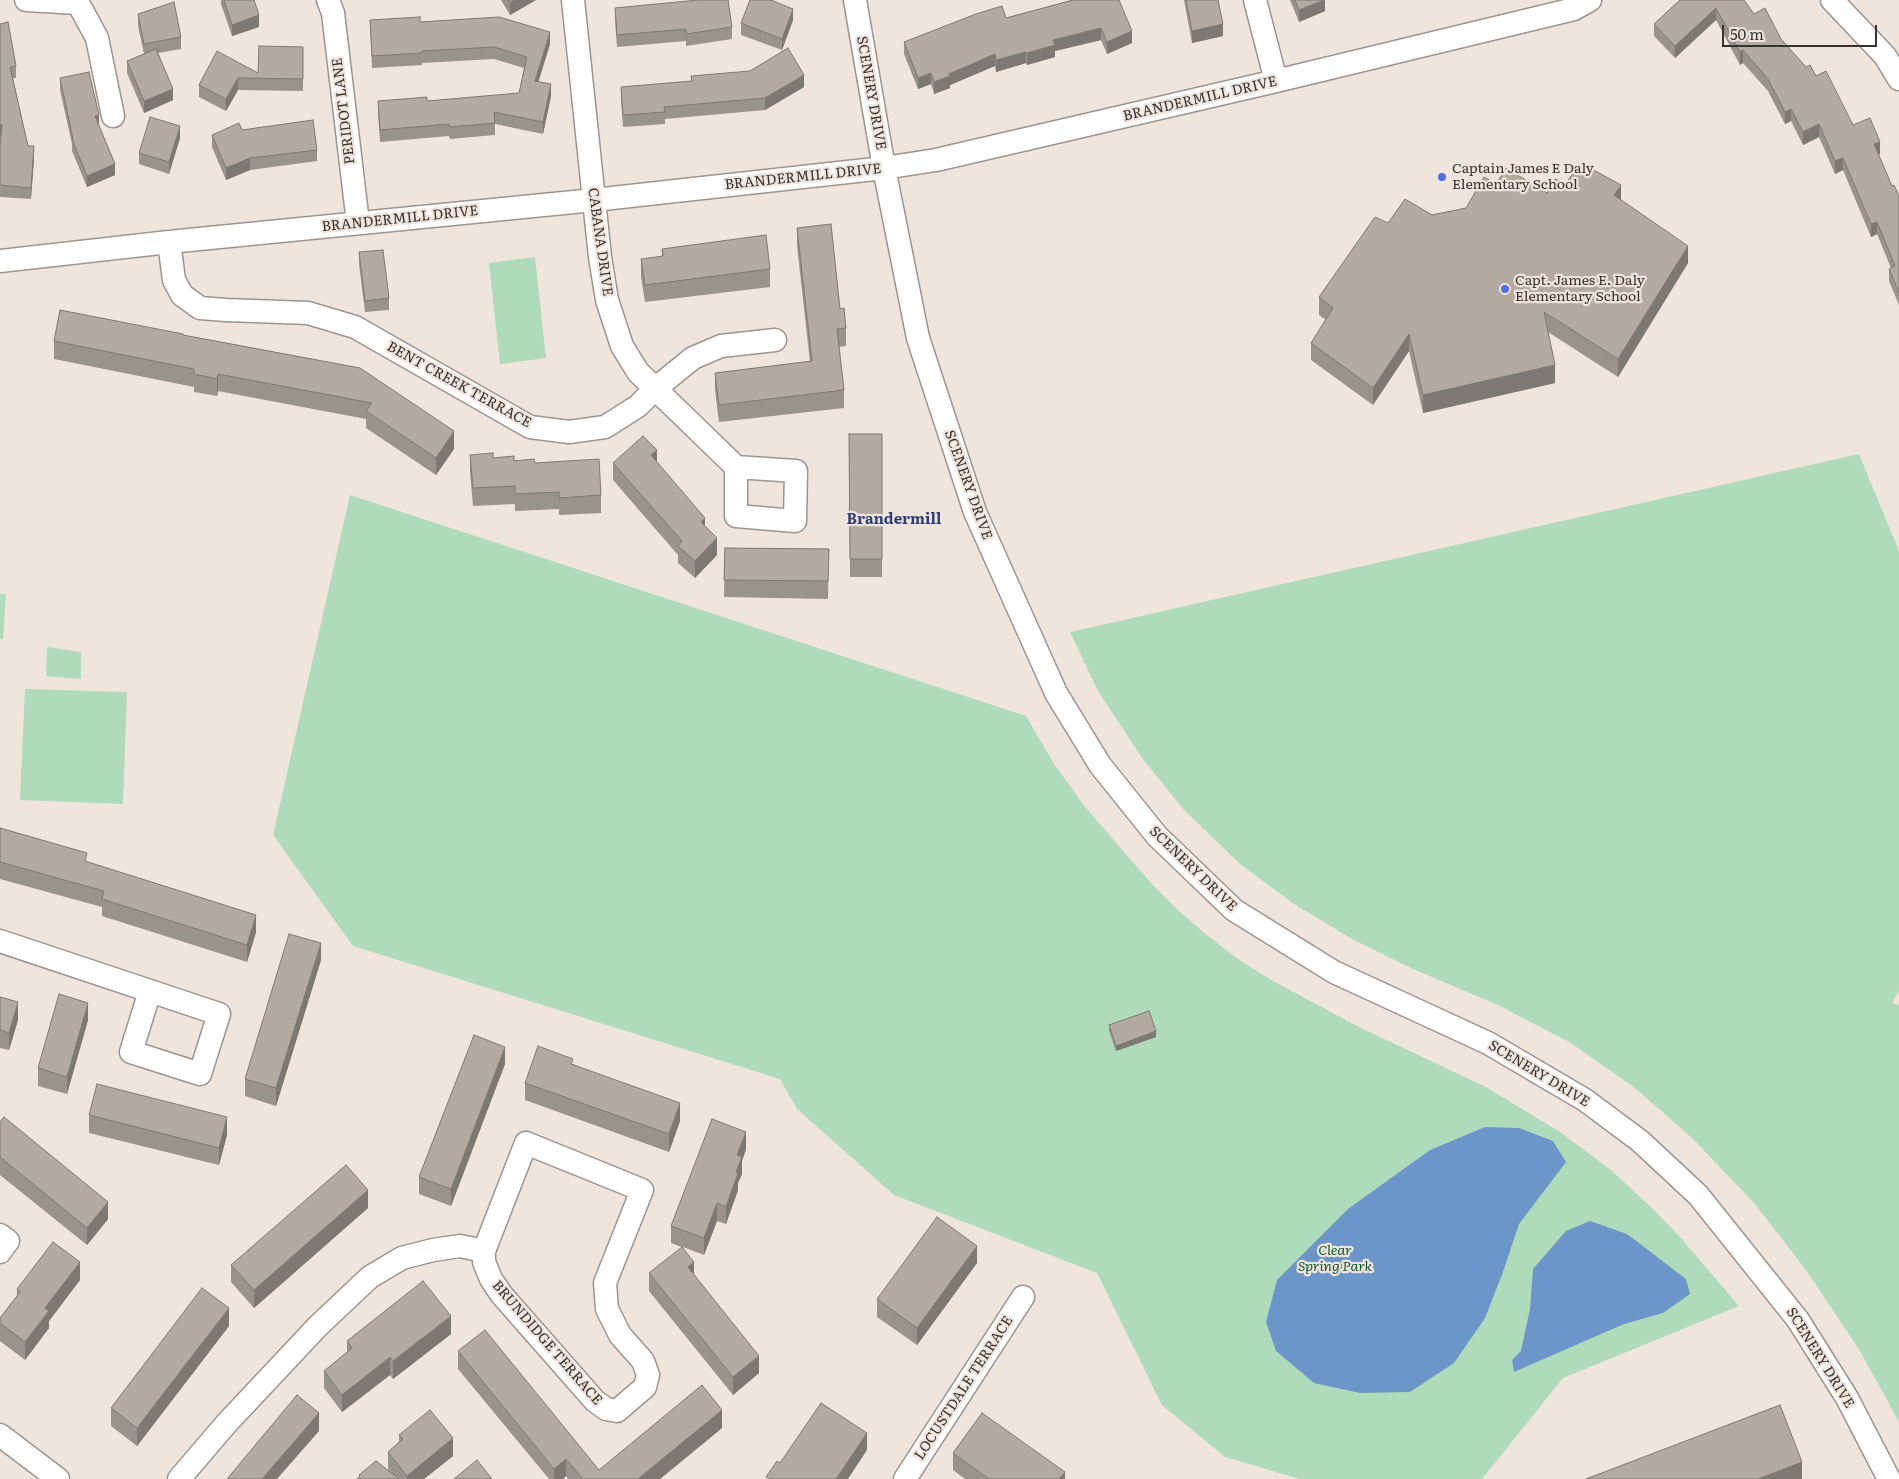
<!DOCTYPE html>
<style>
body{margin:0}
#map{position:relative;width:1899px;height:1479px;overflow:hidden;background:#f0e5dd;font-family:Literata,serif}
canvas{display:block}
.scale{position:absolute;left:1722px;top:25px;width:155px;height:22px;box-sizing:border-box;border:2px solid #36322f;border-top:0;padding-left:6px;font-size:15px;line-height:18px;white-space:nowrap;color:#36322f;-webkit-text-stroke:4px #f0e5dd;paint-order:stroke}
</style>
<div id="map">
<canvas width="1899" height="1479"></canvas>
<div class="scale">50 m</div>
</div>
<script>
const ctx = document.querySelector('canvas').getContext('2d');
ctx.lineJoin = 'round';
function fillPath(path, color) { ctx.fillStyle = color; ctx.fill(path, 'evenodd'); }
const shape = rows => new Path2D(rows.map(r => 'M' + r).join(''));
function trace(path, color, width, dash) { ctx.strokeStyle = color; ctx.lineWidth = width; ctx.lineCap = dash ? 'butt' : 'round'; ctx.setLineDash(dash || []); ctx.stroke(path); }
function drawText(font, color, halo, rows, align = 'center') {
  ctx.font = font + ' Literata,serif'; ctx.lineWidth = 4.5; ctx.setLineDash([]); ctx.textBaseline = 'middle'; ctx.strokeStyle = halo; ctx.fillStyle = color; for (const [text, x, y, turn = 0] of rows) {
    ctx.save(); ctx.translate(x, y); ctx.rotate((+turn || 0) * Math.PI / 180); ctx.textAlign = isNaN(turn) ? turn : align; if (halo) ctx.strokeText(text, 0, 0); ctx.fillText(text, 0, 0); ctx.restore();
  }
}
const green = shape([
 [535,257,546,358,500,364,489,263],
 [1859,454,1899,551,1899,991,1892,1003,1899,1005,1899,1422,1860,1351,1806,1270,1754,1203,1692,1138,1635,1088,1571,1043,1498,1005,1413,969,1352,939,1294,904,1240,864,1184,810,1142,758,1098,691,1070,632],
 [350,495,1026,716,1054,764,1086,808,1151,883,1178,910,1203,932,1238,959,1273,981,1359,1027,1486,1087,1560,1132,1611,1170,1655,1211,1680,1237,1739,1306,1563,1378,1482,1479,1300,1479,1225,1457,1162,1405,1097,1273,894,1195,797,1109,780,1079,353,946,273,835],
 [0,594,6,594,3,639,0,639],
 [47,647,81,652,81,679,46,676],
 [25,689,127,692,123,804,20,800]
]);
const water = shape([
 [1485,1127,1519,1128,1553,1141,1566,1162,1519,1224,1503,1272,1485,1318,1454,1363,1410,1392,1360,1393,1314,1383,1276,1351,1266,1322,1277,1280,1348,1209,1430,1150],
 [1590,1221,1627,1234,1686,1279,1690,1294,1663,1313,1624,1324,1514,1372,1512,1360,1521,1351,1530,1309,1533,1269,1566,1231]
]);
const minor = shape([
 [26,0,78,3,97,38,113,116],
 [328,0,333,13,358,223],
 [573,0,600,257,607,300,622,346,638,372,736,467,796,471,795,521,736,516,736,467],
 [855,0,884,168,918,338,975,512,1056,693,1100,765,1157,836,1234,910,1334,972,1488,1043,1585,1100,1640,1141,1698,1195,1798,1320,1847,1398,1889,1479],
 [1255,0,1276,81],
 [1832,0,1885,56,1899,79],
 [169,242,174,280,182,295,200,308,226,310,308,313,355,327,530,427,569,432,605,427,638,406,656,388,693,358,721,346,775,340],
 [0,261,169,242,594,200,884,168,936,160,1276,81,1574,9,1590,0],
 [0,941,219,1014,200,1074,131,1052,150,991],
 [526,1143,642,1190,605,1283,607,1309,620,1335,643,1361,648,1375,645,1387,617,1411,606,1409,595,1401,501,1294,491,1279,484,1262,484,1251,526,1143],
 [0,1235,8,1241,0,1252],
 [0,1435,58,1479],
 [179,1479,226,1424,318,1326,370,1277,402,1258,433,1250,460,1246,484,1251],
 [905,1479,1023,1297]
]);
const wall = shape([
 [221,0,254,0,259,27,232,36,221,4],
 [501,0,536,0,510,15],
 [1073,0,1132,43,1107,54,1101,40,1055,51,1055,57,1027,65,1026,63,996,72,995,66,950,85,950,88,934,94,931,84,918,89,904,54,904,42,1006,18],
 [1184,0,1218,0,1223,36,1192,43],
 [1290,0,1325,0,1325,11,1299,22],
 [1680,0,1754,14,1781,39,1806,67,1816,76,1853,125,1880,154,1879,155,1892,186,1899,196,1899,305,1889,281,1889,269,1891,268,1877,234,1871,237,1843,170,1835,174,1819,137,1803,145,1791,121,1785,124,1768,91,1743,63,1740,65,1716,20,1675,58,1654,36,1654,24],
 [615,8,732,27,732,39,686,46,686,41,617,47,615,20],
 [138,14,181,37,181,49,158,53,173,100,144,113,127,73,127,61,144,54,138,26],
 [370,20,420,22,550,44,538,82,551,96,543,134,495,124,495,135,450,139,449,136,380,142,378,113,378,101,427,101,519,93,524,68,494,59,422,63,422,65,372,68],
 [793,20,782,50,741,35,741,23],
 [0,24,16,66,16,78,13,78,28,146,34,158,31,199,0,197,1,137,0,137],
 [303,47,303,91,238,90,226,111,199,97,199,85,258,73],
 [691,76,804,87,765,110,665,119,665,124,623,127,621,99,621,87,691,81],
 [60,78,115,175,87,187,72,151,72,144,60,90],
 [242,130,317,150,317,161,250,170,226,180,212,147,212,135],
 [180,138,169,174,139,164,139,153],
 [1565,184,1621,200,1688,263,1618,377,1548,332,1555,383,1423,413,1409,351,1373,405,1311,360,1311,343,1326,320,1319,315,1319,297,1388,223,1432,215,1466,208,1547,193],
 [797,228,840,309,846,328,846,346,839,347,844,390,844,408,719,422,715,390,715,373,810,362,797,246],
 [662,249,770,269,770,287,645,302,641,277,641,259,662,257],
 [359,252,389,298,389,310,365,312,359,264],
 [183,335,360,368,454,449,436,475,366,428,366,419,218,391,217,396,194,392,194,387,54,359,54,341],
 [849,434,882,434,882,577,850,577],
 [470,455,535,463,601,495,601,513,559,515,559,509,515,511,515,504,473,506,470,472],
 [657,462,705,526,717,555,695,578,678,563,678,555,613,480,613,463],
 [725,548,829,549,828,599,724,597],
 [0,828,87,862,256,932,247,962,102,916,102,907,0,879],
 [321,960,276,1106,245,1096,245,1079],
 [0,997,18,1020,9,1050,0,1048],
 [88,1020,67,1094,38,1086,38,1068],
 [1109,1025,1156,1037,1116,1051,1109,1031],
 [505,1064,451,1206,419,1194,419,1177],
 [573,1064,680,1121,669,1152,525,1100,525,1083],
 [89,1115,227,1135,219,1165,89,1133],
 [0,1122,108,1219,87,1245,0,1175],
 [746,1149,742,1161,742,1174,738,1183,738,1190,726,1224,717,1221,704,1255,683,1247,694,1275,759,1373,733,1395,649,1291,649,1273,682,1247,671,1243,671,1226],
 [368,1208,254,1308,231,1282,231,1265],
 [977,1263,917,1345,877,1317,877,1299],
 [80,1280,49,1321,49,1328,25,1360,0,1341,0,1318,17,1296,17,1289],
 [229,1326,137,1446,111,1426,111,1408],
 [451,1334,393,1379,390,1375,342,1412,324,1388,324,1371,347,1353,347,1341],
 [458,1351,599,1470,722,1428,660,1479,568,1479,566,1476,563,1479,549,1479,458,1369],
 [399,1435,453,1456,424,1479,357,1479,359,1477,359,1475,389,1471,388,1469,388,1452,399,1442],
 [953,1453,1065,1479,965,1479,953,1470]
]);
const shadedWall = shape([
 [515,0,536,0,510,15,510,3],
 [1325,0,1325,11,1299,22,1299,10],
 [1716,8,1716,20,1675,58,1675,46],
 [793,9,793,20,782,50,782,39],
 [259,15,259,27,232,36,232,25],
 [1223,24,1223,36,1192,43,1192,31],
 [1101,28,1101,40,1055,51,1055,57,1027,65,1027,53,1053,40],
 [1132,31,1132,43,1107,54,1107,42],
 [550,32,550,44,535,93,535,81],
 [1743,50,1743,63,1740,65,1740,52],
 [1026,52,1026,63,996,72,996,60],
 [995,54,995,66,950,85,950,88,934,94,934,82,949,74],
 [931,73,931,84,918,89,918,78],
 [804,75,804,87,765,110,765,98],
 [238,78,238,90,226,111,226,99],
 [551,84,551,96,543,134,543,122],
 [173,89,173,100,144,113,144,101],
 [1791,109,1791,121,1785,124,1785,112],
 [99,115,99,127,95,116],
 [1819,124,1819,137,1803,145,1803,132],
 [0,125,2,125,2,137,0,137],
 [180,126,180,138,169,174,169,162],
 [1880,142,1880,154,1874,157,1874,144],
 [34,146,34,158,31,199,31,188],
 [250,158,250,170,226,180,226,168],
 [1843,158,1843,170,1835,174,1835,161],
 [115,164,115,175,87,187,87,176],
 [1621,185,1621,203,1614,195],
 [1877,222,1877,234,1871,237,1871,224],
 [1688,246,1688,263,1618,377,1618,359],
 [1409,334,1409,351,1373,405,1373,388],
 [1555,365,1555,383,1423,413,1423,395],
 [218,374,218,391,217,396,217,379],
 [454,431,454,449,436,475,436,458],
 [657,450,657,467,651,455],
 [705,518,705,535,701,522],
 [717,538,717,555,695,578,695,561],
 [256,915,256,932,247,962,247,945],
 [321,943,321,960,276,1106,276,1088],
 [18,1002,18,1020,9,1050,9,1033],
 [88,1003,88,1020,67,1094,67,1077],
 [1156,1031,1156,1037,1116,1051,1116,1046],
 [505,1047,505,1064,451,1206,451,1189],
 [680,1103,680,1121,669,1152,669,1134],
 [227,1117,227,1135,219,1165,219,1148],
 [746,1132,746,1149,742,1161,742,1174,738,1183,738,1190,726,1224,726,1207,737,1155],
 [368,1190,368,1208,254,1308,254,1290],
 [108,1202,108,1219,87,1245,87,1228],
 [717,1203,717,1221,704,1255,704,1238],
 [977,1246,977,1263,917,1345,917,1328],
 [80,1262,80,1280,49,1321,49,1328,25,1360,25,1342,45,1308],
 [694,1262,694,1279,688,1267],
 [229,1308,229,1326,137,1446,137,1428],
 [451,1316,451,1334,393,1379,393,1361],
 [759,1356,759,1373,733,1395,733,1377],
 [390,1357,390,1375,342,1412,342,1395],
 [722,1410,722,1428,660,1479,638,1479],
 [319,1413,319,1431,277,1479,262,1479],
 [867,1433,867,1450,848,1479,836,1479],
 [453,1438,453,1456,424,1479,407,1479,407,1476],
 [566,1459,566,1476,563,1479,554,1479,554,1469],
 [1802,1462,1802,1479,1758,1479],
 [1065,1472,1065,1479,1059,1479]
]);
const building = shape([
 [224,0,254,0,259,15,232,25,224,0],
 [508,0,515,0,510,3,508,0],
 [698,0,728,0,732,27,686,34,686,29,617,35,615,8,698,0],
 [750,0,771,0,793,9,782,39,741,23,750,0],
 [1073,0,1119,0,1132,31,1107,42,1101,28,1053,40,1055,45,1027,53,1026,52,996,60,995,54,949,74,950,76,934,82,931,73,918,78,904,42,976,14,1002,6,1006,18,1073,0],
 [1186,0,1218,0,1223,24,1192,31,1186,0],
 [1295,0,1324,0,1299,10,1295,0],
 [1680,0,1744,0,1754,14,1765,8,1781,39,1806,67,1810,65,1816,76,1826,71,1853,125,1870,118,1880,142,1874,144,1892,186,1894,185,1899,196,1899,293,1889,269,1895,266,1877,222,1871,224,1843,158,1835,161,1819,124,1803,132,1791,109,1785,112,1768,79,1743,50,1740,52,1716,8,1675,46,1654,24,1680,0],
 [174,2,181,37,144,44,138,14,174,2],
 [420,17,420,22,499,17,550,32,535,81,551,84,543,122,494,112,495,123,450,127,449,124,380,130,378,101,427,97,427,101,519,93,527,57,494,47,422,51,422,53,372,56,370,20,420,17],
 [8,22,16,66,10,67,28,146,34,146,31,188,0,185,0,146,2,125,0,125,0,24,8,22],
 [259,46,303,47,303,79,238,78,226,99,199,85,217,51,258,73,259,46],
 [788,48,804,75,765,98,664,107,665,112,623,115,621,87,692,81,691,76,750,71,788,48],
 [156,49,173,89,144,101,127,61,156,49],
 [89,72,99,115,95,116,115,164,87,176,72,139,73,139,60,78,89,72],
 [150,117,180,126,169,162,139,153,150,117],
 [313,120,317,150,250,158,226,168,212,135,239,123,242,130,313,120],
 [1581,163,1621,185,1614,195,1688,246,1618,359,1544,312,1555,365,1423,395,1409,334,1373,388,1311,343,1333,308,1319,297,1375,217,1388,223,1405,199,1432,215,1466,208,1484,177,1496,184,1506,168,1547,193,1555,179,1565,184,1581,163],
 [831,224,840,309,844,308,846,328,837,329,844,390,719,405,715,373,812,361,797,228,831,224],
 [766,235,770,269,645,285,641,259,663,256,662,249,766,235],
 [383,250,389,298,365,301,359,252,383,250],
 [60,310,183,334,183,335,360,368,454,431,436,458,366,411,372,403,218,374,217,379,194,374,194,369,54,341,60,310],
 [849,434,882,434,882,559,850,559,849,434],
 [643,436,657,450,651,455,705,518,701,522,717,538,695,561,678,546,682,541,613,463,643,436],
 [493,453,493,458,514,456,514,461,534,459,535,463,599,459,601,495,559,498,559,492,515,494,515,486,473,488,470,455,493,453],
 [725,548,829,549,828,581,724,580,725,548],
 [0,828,87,853,85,861,256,915,247,945,102,899,104,891,0,862,0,828],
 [289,934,321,943,276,1088,245,1079,289,934],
 [59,994,88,1003,67,1077,38,1068,59,994],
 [0,997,18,1002,9,1033,0,1030,0,997],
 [1149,1011,1156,1031,1116,1046,1109,1025,1149,1011],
 [474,1035,505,1047,451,1189,419,1177,474,1035],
 [538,1046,573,1059,571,1064,680,1103,669,1134,525,1083,538,1046],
 [97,1084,227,1117,219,1148,89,1115,97,1084],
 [4,1117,108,1202,87,1228,0,1157,0,1122,4,1117],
 [712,1119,746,1132,737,1155,742,1157,736,1172,738,1173,726,1207,717,1203,704,1238,671,1226,712,1119],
 [346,1165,368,1190,254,1290,231,1265,346,1165],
 [937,1217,977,1246,917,1328,877,1299,937,1217],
 [53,1242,80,1262,45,1308,49,1311,25,1342,0,1323,0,1318,20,1292,17,1289,53,1242],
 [682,1247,694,1262,688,1267,759,1356,733,1377,649,1273,682,1247],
 [423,1281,451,1316,393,1361,390,1357,342,1395,324,1371,352,1348,347,1341,423,1281],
 [202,1288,229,1308,137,1428,111,1408,202,1288],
 [485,1330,599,1470,702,1385,722,1410,638,1479,583,1479,566,1459,554,1469,458,1351,485,1330],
 [297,1395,319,1413,262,1479,227,1479,297,1395],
 [821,1403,867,1433,836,1479,769,1479,766,1477,777,1461,780,1463,821,1403],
 [1780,1405,1802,1462,1758,1479,1586,1479,1780,1405],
 [430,1410,453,1438,407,1476,388,1452,403,1439,399,1435,430,1410],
 [982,1413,1065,1472,1059,1479,989,1479,953,1453,982,1413],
 [477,1460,492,1479,454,1479,477,1460],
 [376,1461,399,1479,357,1479,360,1476,359,1475,376,1461]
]);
const markers = [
 [1442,177,5,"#536de2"],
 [1505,289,5,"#536de2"]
];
const streetNames = [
 ["SCENERY DRIVE",871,93,80],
 ["BRANDERMILL DRIVE",1200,99,-13],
 ["PERIDOT LANE",344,111,-97],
 ["BRANDERMILL DRIVE",803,177,-6],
 ["BRANDERMILL DRIVE",400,219,-6],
 ["CABANA DRIVE",600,242,82],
 ["BENT CREEK TERRACE",459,385,29],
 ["SCENERY DRIVE",968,485,70],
 ["SCENERY DRIVE",1193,869,44],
 ["SCENERY DRIVE",1539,1074,31],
 ["BRUNDIDGE TERRACE",547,1343,49],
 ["SCENERY DRIVE",1820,1358,58],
 ["LOCUSTDALE TERRACE",964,1388,-57]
];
const poiNames = [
 ["Captain James E Daly",1452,169],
 ["Elementary School",1452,185],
 ["Capt. James E. Daly",1515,281],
 ["Elementary School",1515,297]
];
const parkNames = [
 ["Clear",1335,1251],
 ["Spring Park",1335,1267]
];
const neighbourhoodNames = [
 ["Brandermill",894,520]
];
fillPath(green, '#afdbbb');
fillPath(water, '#6c96c9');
trace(minor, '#9e948d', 25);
trace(minor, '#fff', 22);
fillPath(wall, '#9a938b');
fillPath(shadedWall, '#7d7871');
fillPath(building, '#b3aba2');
trace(building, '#7d7871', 1);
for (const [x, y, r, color] of markers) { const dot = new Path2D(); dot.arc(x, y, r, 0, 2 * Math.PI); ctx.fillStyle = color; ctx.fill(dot); trace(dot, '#f0e5dd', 2); }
drawText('14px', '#36322f', '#f0e5dd', streetNames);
drawText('14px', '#36322f', '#f0e5dd', poiNames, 'left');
drawText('italic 14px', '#115931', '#f0e5dd', parkNames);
drawText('bold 15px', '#2e3d77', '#f0e5dd', neighbourhoodNames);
</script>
